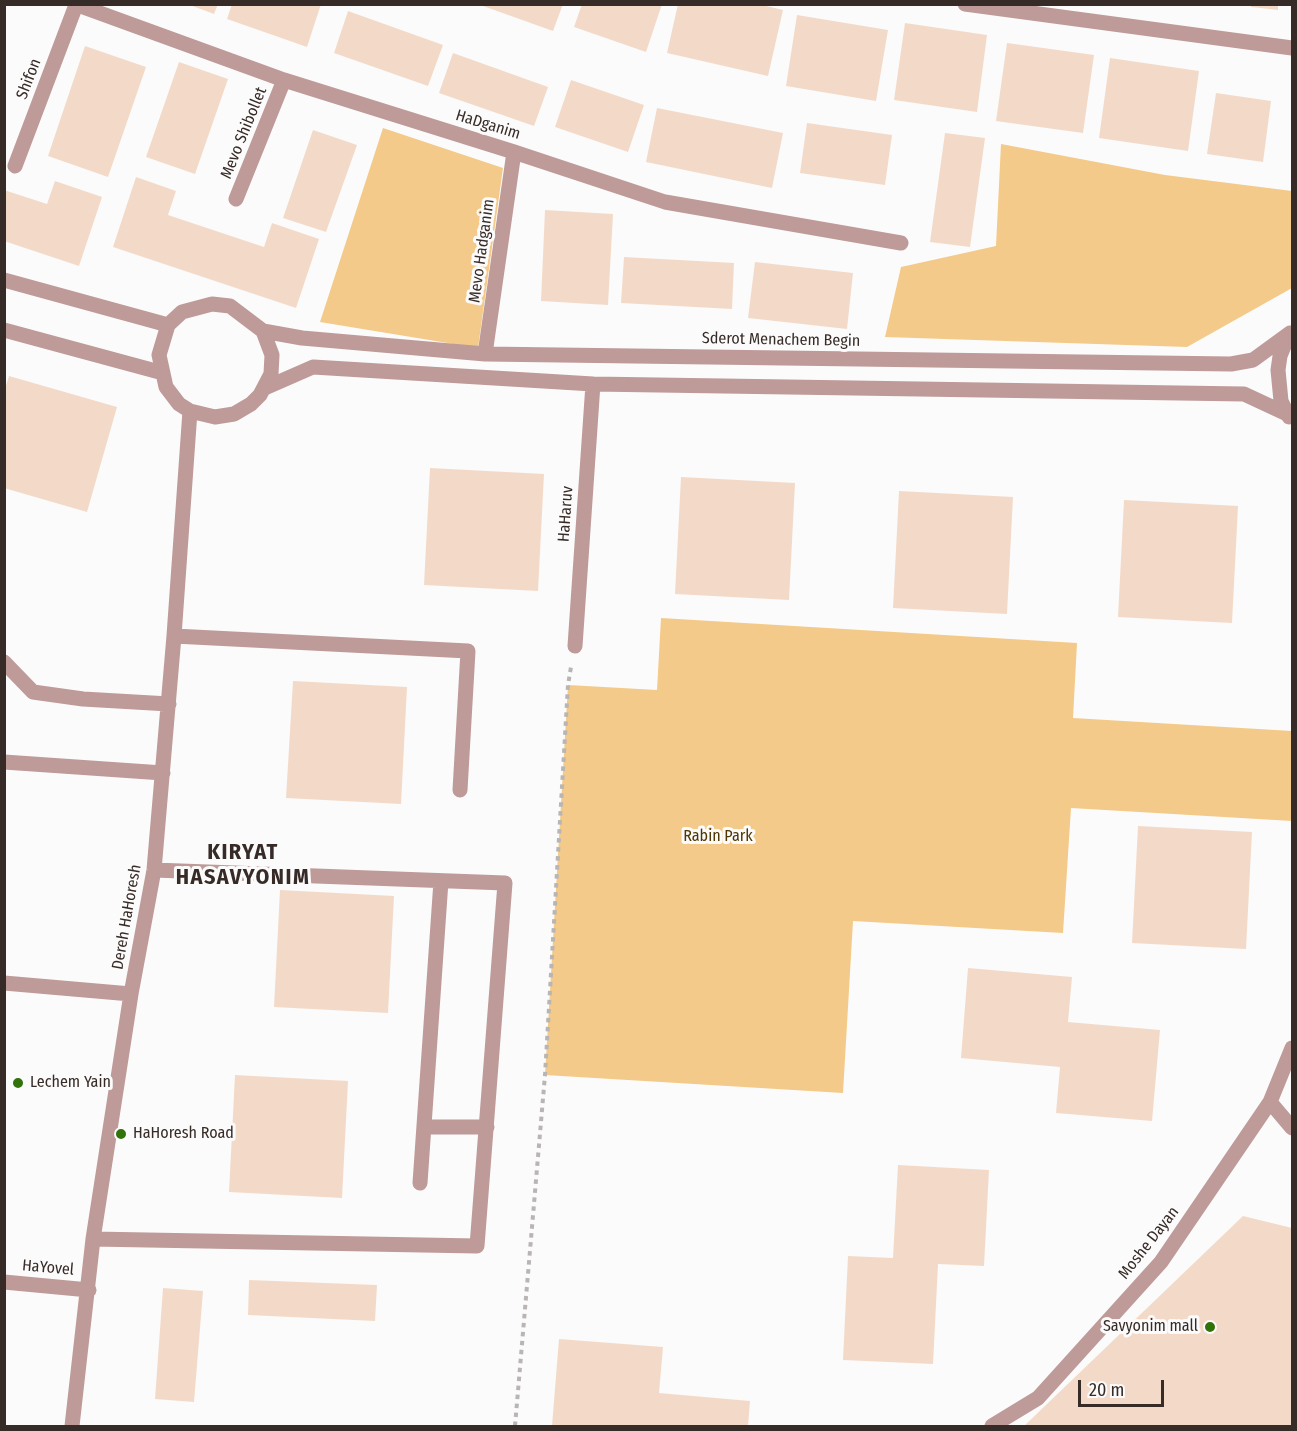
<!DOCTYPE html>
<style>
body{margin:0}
#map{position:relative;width:1297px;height:1431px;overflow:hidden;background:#fbfbfb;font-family:"Fira Sans Condensed",sans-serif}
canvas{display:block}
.frame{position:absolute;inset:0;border:6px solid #372b27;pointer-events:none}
.scale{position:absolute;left:1078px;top:1380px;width:86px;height:27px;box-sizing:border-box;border:3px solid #372b27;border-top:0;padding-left:8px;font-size:18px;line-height:21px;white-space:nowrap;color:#372b27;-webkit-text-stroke:4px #fbfbfb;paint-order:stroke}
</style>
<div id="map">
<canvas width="1297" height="1431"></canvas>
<div class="frame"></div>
<div class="scale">20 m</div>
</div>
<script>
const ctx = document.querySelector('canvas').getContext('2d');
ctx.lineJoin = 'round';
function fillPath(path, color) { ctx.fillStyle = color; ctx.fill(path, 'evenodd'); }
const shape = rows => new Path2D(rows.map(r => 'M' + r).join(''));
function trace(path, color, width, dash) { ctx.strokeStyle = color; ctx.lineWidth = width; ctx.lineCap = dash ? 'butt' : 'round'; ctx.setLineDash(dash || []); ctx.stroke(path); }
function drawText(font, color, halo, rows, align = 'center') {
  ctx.font = font + ' "Fira Sans Condensed",sans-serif'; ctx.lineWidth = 6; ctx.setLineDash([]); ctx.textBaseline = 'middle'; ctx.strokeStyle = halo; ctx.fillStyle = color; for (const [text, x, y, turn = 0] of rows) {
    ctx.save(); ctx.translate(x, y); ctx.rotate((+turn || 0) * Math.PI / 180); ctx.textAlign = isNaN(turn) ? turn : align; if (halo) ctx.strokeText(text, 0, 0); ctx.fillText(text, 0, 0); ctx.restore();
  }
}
const green = shape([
 [383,128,503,168,478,348,320,322],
 [1001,144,1165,175,1292,191,1292,288,1187,347,885,337,901,267,996,246],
 [661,618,1077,643,1073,718,1292,731,1292,821,1071,808,1063,933,853,921,843,1093,545,1075,568,685,657,690]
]);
const building = shape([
 [187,4,218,4,214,14],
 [232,4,321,4,307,47,227,19],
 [483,4,563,4,553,31,483,6],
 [582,4,662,4,646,52,574,27],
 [678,4,758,4,783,10,768,76,667,53],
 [1251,4,1278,4,1278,10,1251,7],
 [348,11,443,45,428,86,334,53],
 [797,15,888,30,876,101,786,86],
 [905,23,987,35,977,112,894,100],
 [1007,43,1094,55,1083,133,996,121],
 [85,46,146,67,108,177,48,156],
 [453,53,548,87,534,126,439,93],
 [1110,58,1199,71,1188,151,1099,138],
 [179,62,228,79,195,174,146,157],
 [571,80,644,105,628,152,555,127],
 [1216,93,1271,101,1263,162,1207,154],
 [657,108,783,133,772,188,646,162],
 [807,123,892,135,885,185,800,173],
 [313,130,357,145,326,232,283,218],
 [945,133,985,138,970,247,930,242],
 [136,177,176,191,168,215,264,247,272,223,319,239,296,308,113,247],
 [55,181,102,197,79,266,4,241,4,190,47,204],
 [545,210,613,214,608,305,541,301],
 [624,257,734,263,732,309,621,303],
 [755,262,853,273,847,329,748,318],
 [9,376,117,407,87,512,4,488,4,392],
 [430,468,544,474,538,591,424,585],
 [681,477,795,483,789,600,675,594],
 [899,491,1013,497,1007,614,893,608],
 [1124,500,1238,506,1232,623,1118,617],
 [293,681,407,687,401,804,286,798],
 [1138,826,1252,832,1246,949,1132,943],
 [280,890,394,896,388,1013,274,1007],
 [968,968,1072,977,1068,1022,1160,1030,1152,1121,1056,1113,1060,1067,961,1058],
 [235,1075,348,1081,342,1198,229,1192],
 [898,1165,989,1170,984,1266,938,1264,933,1364,843,1360,848,1256,893,1258],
 [1243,1216,1292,1228,1292,1426,1024,1426],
 [249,1280,377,1285,375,1321,248,1315],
 [163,1288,203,1291,194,1402,155,1399],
 [559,1339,663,1347,659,1393,750,1401,748,1426,552,1426]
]);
const path = shape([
 [515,1426,545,1075,568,685,571,667]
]);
const minor = shape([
 [75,4,284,80,514,152,665,202,901,243],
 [965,4,1292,48],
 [15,166,76,5],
 [236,199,284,80],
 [4,280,168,325],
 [212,304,230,306,263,331,272,355,271,374,260,395,251,404,234,414,215,417,190,411,179,404,166,387,159,355,168,325,182,312,212,304],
 [4,330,163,373],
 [263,331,302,338,485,354,1231,364,1253,360,1290,333],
 [485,354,514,152],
 [265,388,313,367,593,384,1244,394,1287,414],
 [1289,417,1281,401,1278,370,1280,356,1289,334],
 [174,636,468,651,460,790],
 [575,646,593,384],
 [4,662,33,692,83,699,169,704],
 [4,762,163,773],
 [4,983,131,994],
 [1270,1102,1292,1128],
 [424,1127,487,1127],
 [420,1183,441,881],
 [93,1239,477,1246,505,883,154,870],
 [4,1282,89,1290],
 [72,1426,93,1239,131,994,154,870,174,636,190,411],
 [992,1426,1038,1398,1161,1262,1270,1102,1292,1048]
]);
const markers = [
 [18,1083,6,"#32720b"],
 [121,1134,6,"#32720b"],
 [1210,1327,6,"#32720b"]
];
const streetNames = [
 ["Shifon",29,79,-69],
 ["HaDganim",488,125,17],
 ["Mevo Shibollet",244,133,-68],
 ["Mevo Hadganim",482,251,-82],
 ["Sderot Menachem Begin",781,340,1],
 ["HaHaruv",566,514,-86],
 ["Dereh HaHoresh",127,917,-80],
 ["Moshe Dayan",1149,1243,-52],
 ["HaYovel",48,1268,5]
];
const parkNames = [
 ["Rabin Park",718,837]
];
const poiNames = [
 ["Lechem Yain",30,1083],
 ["HaHoresh Road",133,1134],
 ["Savyonim mall",1198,1327,"right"]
];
const districtNames = [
 ["KIRYAT",243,853],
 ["HASAVYONIM",243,878]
];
fillPath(green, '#f3ca89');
fillPath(building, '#f3dac8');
trace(path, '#b9b5b4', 4, [4.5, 4.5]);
trace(minor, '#be9a99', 15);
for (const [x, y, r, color] of markers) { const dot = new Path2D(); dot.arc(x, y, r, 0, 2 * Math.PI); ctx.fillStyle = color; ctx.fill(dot); trace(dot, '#fbfbfb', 2); }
drawText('16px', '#372b27', '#fbfbfb', streetNames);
drawText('16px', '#503600', '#fbfbfb', parkNames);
drawText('16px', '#372b27', '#fbfbfb', poiNames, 'left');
ctx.letterSpacing = '1.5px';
drawText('bold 22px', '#372b27', '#fbfbfb', districtNames);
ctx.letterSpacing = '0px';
</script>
